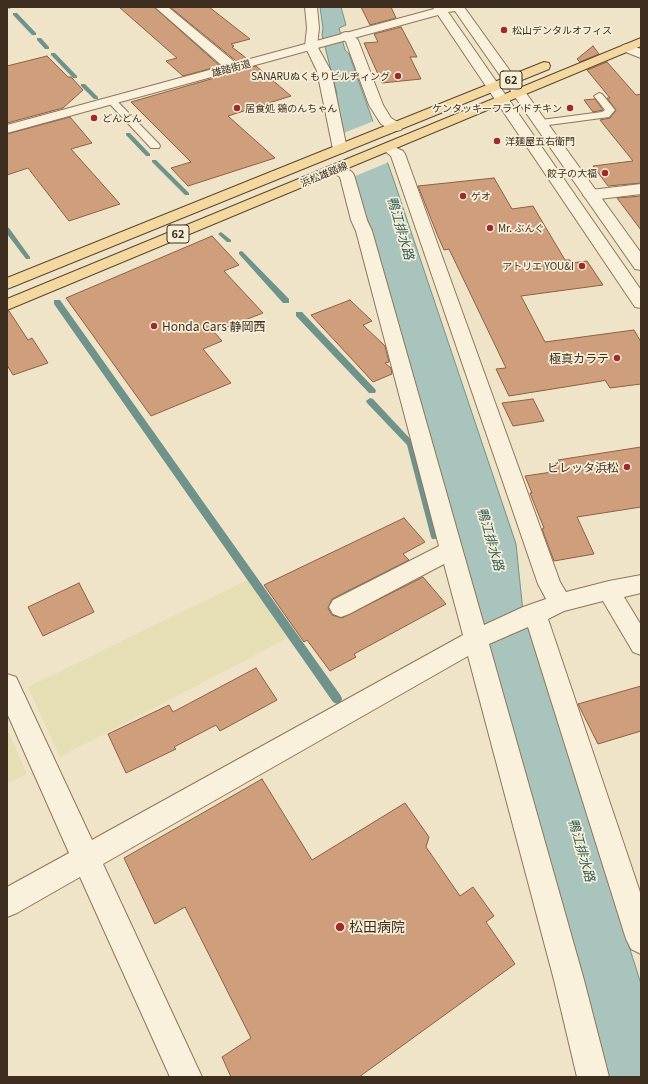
<!DOCTYPE html>
<meta charset="utf-8">
<style>
body{margin:0}
#map{position:relative;width:648px;height:1084px;overflow:hidden;background:#f0e4c8;font-family:Georgia,serif}
canvas{display:block}
.frame{position:absolute;inset:0;border:8px solid #3d2e20;pointer-events:none}
</style>
<div id="map">
<canvas width="648" height="1084"></canvas>
<div class="frame"></div>
</div>
<script>
const ctx = document.querySelector('canvas').getContext('2d');
ctx.lineJoin = 'round';
function fillPath(path, color) { ctx.fillStyle = color; ctx.fill(path, 'evenodd'); }
const shape = rows => new Path2D(rows.map(r => 'M' + r).join(''));
function trace(path, color, width, dash) { ctx.strokeStyle = color; ctx.lineWidth = width; ctx.lineCap = dash ? 'butt' : 'round'; ctx.setLineDash(dash || []); ctx.stroke(path); }
function drawText(font, color, halo, rows, align = 'center') {
  ctx.font = font + ' Georgia,"Noto Sans JP",serif'; ctx.lineWidth = 3.5; ctx.setLineDash([]); ctx.textBaseline = 'middle'; ctx.strokeStyle = halo; ctx.fillStyle = color; for (const [text, x, y, turn = 0] of rows) {
    ctx.save(); ctx.translate(x, y); ctx.rotate((+turn || 0) * Math.PI / 180); ctx.textAlign = isNaN(turn) ? turn : align; if (halo) ctx.strokeText(text, 0, 0); ctx.fillText(text, 0, 0); ctx.restore();
  }
}
const farmland = shape([
 [247,580,288,638,60,757,28,687],
 [7,729,27,774,7,784]
]);
const water = shape([
 [320,7,341,7,346,25,339,28,345,50,349,54,393,178,516,544,523,612,641,984,641,1077,605,1077,350,165,335,97,337,94,322,35,323,28,320,7]
]);
const pier = shape([
 [374,121,389,162,353,177,341,134]
]);
const stream = shape([
 [7,7,11,7,11,8,9,9,7,7],
 [13,13,17,13,36,33,36,35,32,35,13,15,13,13],
 [37,38,41,38,49,47,49,49,45,49,37,40,37,38],
 [51,53,55,53,77,76,77,78,73,78,51,55,51,53],
 [81,84,85,84,98,97,98,99,94,99,81,86,81,84],
 [126,133,130,133,150,154,150,156,146,156,126,135,126,133],
 [152,160,156,160,189,193,189,195,185,195,152,162,152,160],
 [7,227,9,228,30,257,30,259,26,259,7,234,7,227],
 [221,232,231,240,231,242,227,242,219,235,218,234,221,232],
 [241,251,243,252,289,299,289,303,283,303,239,254,239,252,241,251],
 [54,300,60,300,341,696,342,699,341,702,337,704,333,702,54,304,54,300],
 [296,312,302,312,375,389,376,391,375,393,369,393,296,316,296,312],
 [370,398,373,399,415,444,439,537,438,539,432,539,431,537,407,445,367,403,366,401,370,398]
]);
const building = shape([
 [119,7,154,7,220,66,183,76,166,61,177,58,119,7],
 [170,7,209,7,250,39,231,44,234,46,232,47,246,58,236,61,170,7],
 [361,7,391,7,396,18,370,25,361,7],
 [401,27,417,57,410,57,421,79,382,83,364,43,378,42,374,34,401,27],
 [593,46,599,54,580,62,577,59,593,46],
 [47,56,68,77,71,77,83,90,63,108,7,123,7,66,47,56],
 [607,62,636,95,641,94,641,183,608,186,593,166,633,161,600,120,610,118,616,110,607,98,610,98,587,70,607,62],
 [256,66,291,96,228,116,275,158,188,186,171,168,191,162,131,102,256,66],
 [595,99,603,110,593,112,584,100,595,99],
 [70,117,92,143,71,149,120,204,69,221,28,168,7,175,7,134,70,117],
 [494,178,512,209,533,206,565,260,570,260,572,263,587,261,603,285,521,296,545,342,634,330,641,342,641,384,610,388,605,380,602,381,509,396,496,369,506,368,449,249,444,250,437,234,418,186,494,178],
 [641,196,641,230,617,198,641,196],
 [212,236,239,265,224,271,263,313,214,332,222,341,203,349,231,383,151,416,66,298,212,236],
 [350,300,372,321,363,325,385,346,389,362,385,363,391,368,392,374,373,382,311,315,350,300],
 [7,311,9,311,28,340,32,338,48,363,13,375,7,365,7,311],
 [533,399,544,421,513,426,502,403,533,399],
 [641,447,641,507,577,517,594,554,554,561,542,529,544,528,530,493,532,493,525,476,552,472,549,465,560,463,558,460,641,447],
 [404,518,425,542,403,554,409,560,332,599,328,608,332,615,342,618,423,577,446,604,354,654,356,657,330,671,307,640,304,642,264,585,404,518],
 [79,583,94,612,43,636,28,607,79,583],
 [256,668,277,700,220,731,216,725,174,747,176,749,126,773,108,734,169,705,173,712,256,668],
 [641,686,641,731,598,744,578,704,641,686],
 [262,779,312,860,405,803,429,837,426,847,460,896,473,887,494,916,486,922,515,964,359,1077,231,1077,222,1057,251,1038,185,907,155,924,124,858,262,779]
]);
const service = shape([
 [599,93,602,94,615,110,609,117,541,126,536,123,541,120,602,112,605,110,594,96,599,93],
 [111,97,114,98,159,144,160,146,159,148,151,148,108,102,106,100,111,97]
]);
const minor = shape([
 [155,7,168,7,237,64,238,67,237,70,227,70,155,7],
 [305,7,317,7,319,28,317,46,331,71,347,149,345,152,340,153,335,152,333,149,317,71,305,46,307,28,305,7],
 [346,32,350,33,358,40,383,105,391,118,401,124,403,127,401,130,396,131,391,130,381,124,369,105,346,42,340,36,342,33,346,32],
 [627,44,641,49,641,58,623,51,621,48,623,45,627,44],
 [388,144,403,151,405,154,560,582,566,592,609,581,641,575,641,593,624,597,641,625,641,655,633,652,603,601,564,611,548,619,641,895,641,954,631,949,626,939,528,627,489,644,584,980,609,1077,577,1077,554,980,468,656,103,864,202,1077,170,1077,80,877,17,913,7,917,7,887,69,853,7,713,7,674,16,677,92,840,463,635,444,564,349,614,341,617,333,614,329,607,333,600,439,546,356,231,351,220,340,177,332,172,330,169,332,166,337,165,342,166,352,172,354,175,367,220,372,231,484,625,523,607,546,599,538,584,391,156,381,148,383,145,388,144],
 [641,184,641,194,591,200,586,198,583,195,586,192,591,190,641,184]
]);
const tertiary = shape([
 [433,7,464,7,641,253,641,270,635,269,455,11,448,12,641,290,641,308,635,307,438,15,7,133,7,125,434,9,433,7]
]);
const primary = shape([
 [641,38,641,46,7,310,7,299,641,38],
 [544,62,549,63,550,66,549,69,7,289,7,278,544,62]
]);
const markers = [
 [504,30,4,"#9e2a2b"],
 [398,76,4,"#9e2a2b"],
 [237,108,4,"#9e2a2b"],
 [570,108,4,"#9e2a2b"],
 [94,118,4,"#9e2a2b"],
 [497,141,4,"#9e2a2b"],
 [605,173,4,"#9e2a2b"],
 [463,196,4,"#9e2a2b"],
 [490,228,4,"#9e2a2b"],
 [582,266,4,"#9e2a2b"],
 [154,326,4,"#9e2a2b"],
 [617,358,4,"#9e2a2b"],
 [627,467,4,"#9e2a2b"],
 [340,927,5,"#9e2a2b"]
];
const farPoinames = [
 ["松山デンタルオフィス",512,30],
 ["SANARUぬくもりビルヂィング",390,76,"right"],
 ["居食処 鶏のんちゃん",245,108],
 ["ケンタッキーフライドチキン",562,108,"right"],
 ["どんどん",102,118],
 ["洋麺屋五右衛門",505,141],
 ["餃子の大福",597,173,"right"],
 ["ゲオ",471,196],
 ["Mr. ぶんぐ",498,228],
 ["アトリエ YOU&I",574,266,"right"]
];
const farStreetnames = [
 ["雄踏街道",231,68,-15],
 ["浜松雄踏線",324,174,-22]
];
const shields = [
 [511,80,22],
 [178,234,22]
];
const shieldNames = [
 ["62",511,80],
 ["62",178,234]
];
const poiNames = [
 ["Honda Cars 静岡西",162,326,"left"],
 ["極真カラテ",609,358],
 ["ビレッタ浜松",619,467]
];
const waterNames = [
 ["鴨江排水路",401,228,74],
 ["鴨江排水路",491,539,74],
 ["鴨江排水路",582,850,74]
];
const nearPoinames = [
 ["松田病院",349,927]
];
fillPath(farmland, '#e6deb5');
fillPath(water, '#a9c4bc');
trace(water, '#6f938a', 1);
fillPath(pier, '#f0e4c8');
fillPath(stream, '#6f938a');
fillPath(building, '#cf9f7d');
trace(building, '#8d5f41', 1);
trace(service, '#8d765c', 2);
trace(minor, '#8d765c', 2);
trace(tertiary, '#8d765c', 2);
trace(primary, '#5b4430', 2);
fillPath(service, '#faf1dc');
fillPath(minor, '#faf1dc');
fillPath(tertiary, '#faf1dc');
fillPath(primary, '#f3d9a0');
for (const [x, y, r, color] of markers) { const dot = new Path2D(); dot.arc(x, y, r, 0, 2 * Math.PI); ctx.fillStyle = color; ctx.fill(dot); trace(dot, '#f7eed8', 1.5); }
drawText('10px', '#3d2e20', '#f7eed8', farPoinames, 'left');
drawText('10px', '#3d2e20', '#f7eed8', farStreetnames);
for (const [x, y, w] of shields) { const box = new Path2D(); box.roundRect(x - w / 2, y - 9, w, 18, 3); ctx.fillStyle = '#f7eed8'; ctx.fill(box); trace(box, '#3d2e20', 1); }
drawText('bold 11px', '#3d2e20', null, shieldNames);
drawText('12px', '#3d2e20', '#f7eed8', poiNames, 'right');
drawText('italic 13px', '#2f5d5a', '#f7eed8', waterNames);
drawText('14px', '#3d2e20', '#f7eed8', nearPoinames, 'left');
</script>
